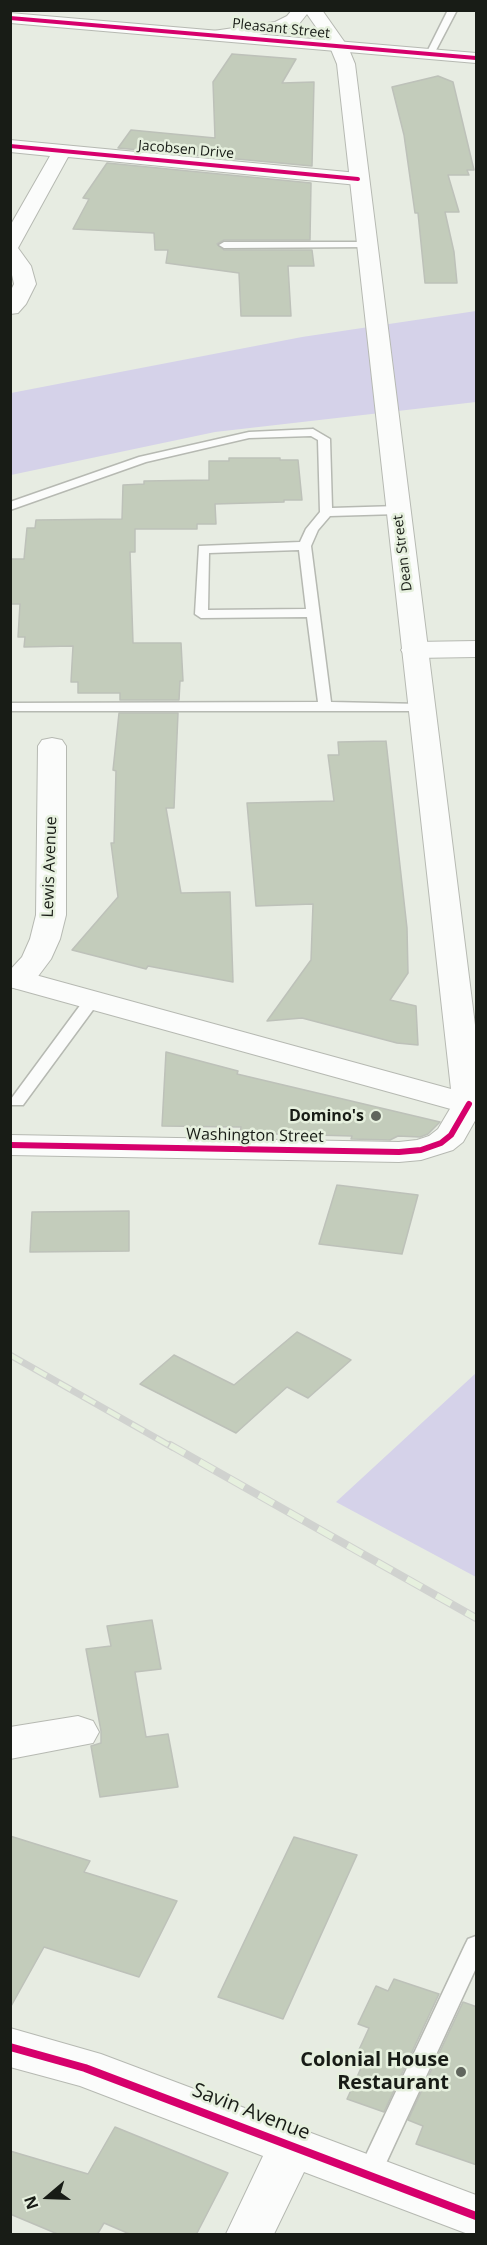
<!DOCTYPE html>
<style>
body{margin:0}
#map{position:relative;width:487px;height:2245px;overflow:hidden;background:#e7ece2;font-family:"Open Sans",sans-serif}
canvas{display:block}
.frame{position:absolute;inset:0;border:12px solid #181c16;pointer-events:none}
.north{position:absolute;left:18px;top:2167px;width:60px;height:60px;-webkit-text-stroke:4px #e6f0de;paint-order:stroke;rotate:251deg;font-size:16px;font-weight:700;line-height:24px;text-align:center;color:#181c16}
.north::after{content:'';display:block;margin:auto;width:21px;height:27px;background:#181c16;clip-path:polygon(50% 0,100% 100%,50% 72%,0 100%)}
</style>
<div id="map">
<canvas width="487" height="2245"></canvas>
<div class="frame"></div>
<div class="north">N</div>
</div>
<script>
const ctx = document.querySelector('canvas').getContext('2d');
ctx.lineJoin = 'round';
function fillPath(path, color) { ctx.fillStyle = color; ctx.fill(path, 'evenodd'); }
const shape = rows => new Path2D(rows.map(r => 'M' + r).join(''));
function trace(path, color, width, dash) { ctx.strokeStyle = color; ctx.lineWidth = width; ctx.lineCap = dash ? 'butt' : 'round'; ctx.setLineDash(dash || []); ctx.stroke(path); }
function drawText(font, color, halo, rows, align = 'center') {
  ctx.font = font + ' "Open Sans",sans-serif'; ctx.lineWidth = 5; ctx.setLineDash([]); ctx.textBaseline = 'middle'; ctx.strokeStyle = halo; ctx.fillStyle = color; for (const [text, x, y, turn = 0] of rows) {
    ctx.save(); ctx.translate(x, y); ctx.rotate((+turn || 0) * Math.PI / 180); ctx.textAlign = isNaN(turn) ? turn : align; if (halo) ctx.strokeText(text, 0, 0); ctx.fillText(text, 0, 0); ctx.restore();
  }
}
const green = shape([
 [476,311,476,402,215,432,11,475,11,393,302,337],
 [476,1373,476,1577,336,1502]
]);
const building = shape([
 [232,54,296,59,282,83,314,82,312,166,118,148,131,130,215,138,213,82,232,54],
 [438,76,453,82,474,170,467,170,469,175,448,175,459,212,445,212,454,252,457,283,425,283,418,213,415,213,404,135,392,87,438,76],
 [107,163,311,183,310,240,224,240,217,244,224,250,312,250,314,266,288,266,291,316,241,316,239,273,166,263,168,250,155,250,154,233,73,229,89,199,83,198,107,163],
 [229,458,280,458,280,460,298,460,302,500,284,500,284,502,215,504,216,524,197,524,197,529,135,529,135,552,130,552,133,643,181,643,183,681,180,681,179,700,120,700,120,693,78,693,78,682,71,682,73,646,24,647,25,637,18,637,20,604,10,604,10,559,24,559,27,528,35,528,36,520,122,519,123,485,144,484,144,481,209,480,209,461,229,461,229,458],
 [119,713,178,713,174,808,166,808,181,893,230,892,233,982,148,966,146,969,72,950,118,897,111,843,114,843,116,771,113,770,119,713],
 [386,741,407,928,408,973,390,1000,416,1006,418,1045,397,1043,302,1018,267,1021,311,960,313,904,256,906,247,803,334,801,328,755,339,755,338,742,386,741],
 [166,1052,238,1071,237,1074,440,1122,428,1134,420,1137,398,1136,390,1140,351,1139,352,1136,240,1133,241,1127,162,1126,166,1052],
 [337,1185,418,1195,402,1254,319,1244,337,1185],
 [129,1211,129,1251,30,1252,32,1212,129,1211],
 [297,1332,351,1360,308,1398,287,1387,236,1433,140,1384,174,1355,234,1385,297,1332],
 [152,1620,161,1669,135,1672,146,1737,168,1734,178,1787,100,1797,91,1746,101,1743,101,1731,86,1649,111,1646,107,1626,152,1620],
 [10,1836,90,1861,84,1872,177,1901,139,1977,44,1947,10,2008,10,1836],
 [294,1837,357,1855,283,2019,218,1997,294,1837],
 [394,1979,439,1994,384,2112,347,2099,366,2057,357,2054,369,2028,358,2024,376,1986,388,1991,394,1979],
 [463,2002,477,2007,477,2165,416,2144,423,2126,408,2120,463,2002],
 [115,2127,228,2173,196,2235,132,2235,104,2223,97,2235,60,2235,10,2214,10,2151,88,2174,115,2127]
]);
const service = shape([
 [448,10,457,10,434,54,427,56,426,54,448,10],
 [366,242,371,245,370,247,224,248,219,245,224,242,366,242],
 [313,429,330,439,332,508,398,506,404,510,398,514,330,516,318,530,311,546,331,702,421,704,428,708,426,711,10,711,10,703,318,702,307,617,201,618,195,614,199,546,300,542,306,529,320,512,318,440,311,436,249,438,146,462,10,510,10,502,139,457,249,432,313,429],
 [299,550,306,609,208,610,209,553,299,550],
 [93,994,101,999,23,1105,11,1105,11,1099,87,996,93,994],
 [476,1936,476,1968,381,2174,377,2181,369,2184,361,2181,357,2174,465,1945,468,1939,476,1936]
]);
const minor = shape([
 [10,140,358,173,365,175,368,179,365,183,358,185,68,157,18,248,31,266,36,284,26,304,18,313,10,314,10,292,14,284,10,266,10,226,50,156,10,152,10,140],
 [476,641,476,657,414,658,405,656,401,650,405,644,414,642,476,641],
 [52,738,62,740,66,746,66,915,60,939,51,959,30,987,19,989,10,987,10,970,22,957,30,939,36,915,38,746,42,740,52,738],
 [469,1094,476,1096,476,1119,463,1142,453,1150,421,1160,399,1162,10,1155,10,1135,399,1142,417,1140,429,1136,438,1129,457,1097,469,1094],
 [78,1716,93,1721,99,1732,93,1743,10,1759,10,1727,78,1716],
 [10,2028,101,2054,476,2195,476,2234,468,2234,304,2172,274,2234,226,2234,263,2156,80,2086,10,2067,10,2028]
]);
const tertiary = shape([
 [10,13,476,53,476,63,10,23,10,13]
]);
const secondary = shape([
 [292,10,322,10,348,47,355,64,476,1033,476,1116,10,987,10,968,451,1089,337,64,330,47,307,14,299,24,279,32,220,40,214,39,211,35,214,31,220,30,275,22,287,16,292,10]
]);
const railFar1 = shape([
 [10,1355,172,1447]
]);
const rail = shape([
 [170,1445,476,1618]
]);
const cyclewayFar2 = shape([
 [10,18,476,58],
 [10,146,358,179]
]);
const cyclewayFar1 = shape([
 [10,1145,399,1152,421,1150,441,1143,451,1135,469,1104]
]);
const cycleway = shape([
 [10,2047,85,2068,476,2216]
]);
const markers = [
 [376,1116,6,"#60655d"],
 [461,2072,6,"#60655d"]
];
const farStreetnames = [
 ["Pleasant Street",281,29,6],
 ["Jacobsen Drive",186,150,5],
 ["Dean Street",403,553,-97]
];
const streetNames = [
 ["Lewis Avenue",50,867,-88],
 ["Washington Street",255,1136,1]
];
const poiNames = [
 ["Domino's",364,1116]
];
const nearPoinames = [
 ["Colonial House",449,2060],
 ["Restaurant",449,2083]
];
const nearStreetnames = [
 ["Savin Avenue",251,2112,21]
];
fillPath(green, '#d5d2e9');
fillPath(building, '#c3ccbb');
trace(building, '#bdc1b9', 1.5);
trace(service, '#b6b9b2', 3);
trace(minor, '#b6b9b2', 2);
trace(tertiary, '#b6b9b2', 2);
trace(secondary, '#b6b9b2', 2);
fillPath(service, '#fbfcfb');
fillPath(minor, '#fbfcfb');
fillPath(tertiary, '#fbfcfb');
fillPath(secondary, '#fbfcfb');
trace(railFar1, '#d0d2cf', 7);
trace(rail, '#d0d2cf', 8);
trace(railFar1, '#e6f0de', 4.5, [14]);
trace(rail, '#e6f0de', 6, [17]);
trace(cyclewayFar2, '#d6006c', 4);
trace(cyclewayFar1, '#d6006c', 6);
trace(cycleway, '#d6006c', 8);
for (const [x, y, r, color] of markers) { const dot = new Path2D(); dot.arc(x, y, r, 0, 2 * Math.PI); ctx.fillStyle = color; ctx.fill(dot); trace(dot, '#e6f0de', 2); }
drawText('14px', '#181c16', '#e6f0de', farStreetnames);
drawText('16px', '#181c16', '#e6f0de', streetNames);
drawText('bold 16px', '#181c16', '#e6f0de', poiNames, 'right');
drawText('bold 20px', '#181c16', '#e6f0de', nearPoinames, 'right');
drawText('20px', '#181c16', '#e6f0de', nearStreetnames);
</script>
